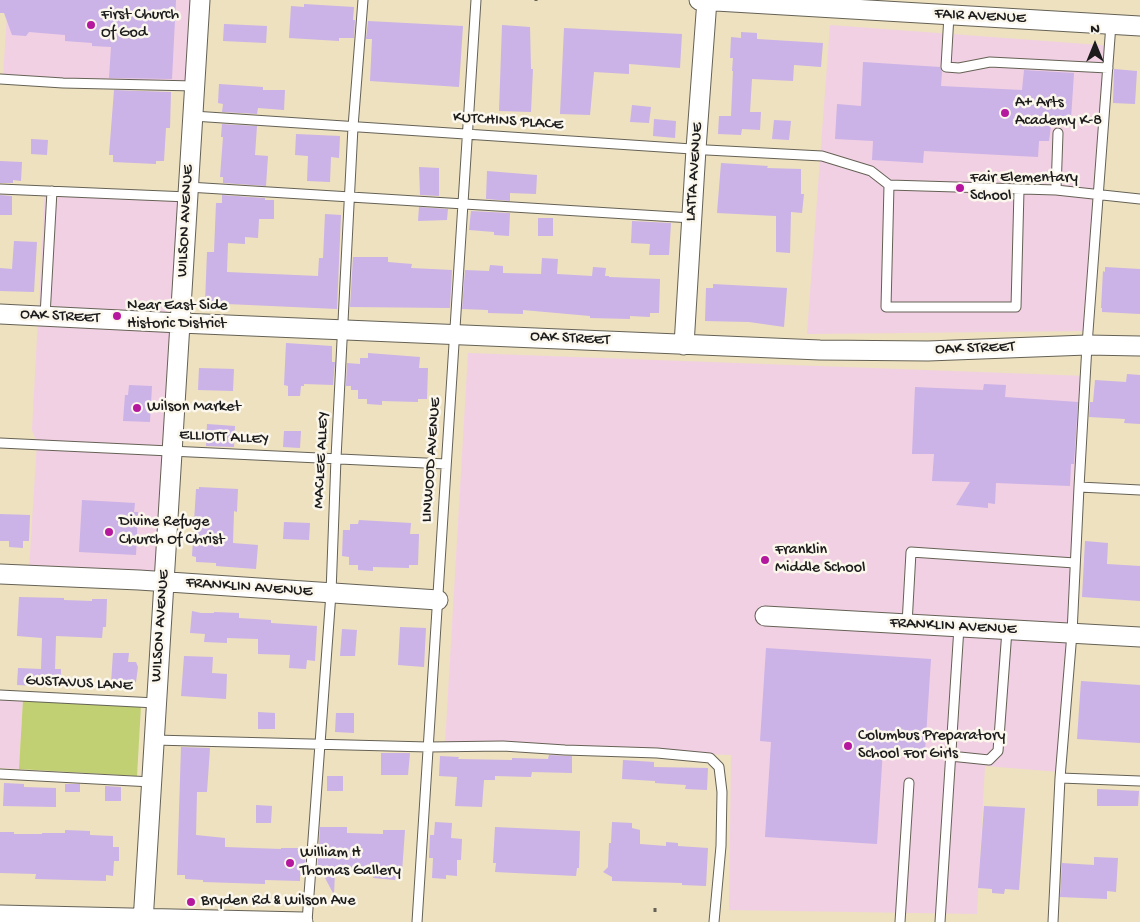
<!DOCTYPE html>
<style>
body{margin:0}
#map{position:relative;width:1140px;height:922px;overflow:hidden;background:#ede1c0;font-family:"Gochi Hand",sans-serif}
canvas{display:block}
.north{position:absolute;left:1070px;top:20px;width:50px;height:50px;-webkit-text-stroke:4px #fbf7ec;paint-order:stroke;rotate:0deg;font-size:14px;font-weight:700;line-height:20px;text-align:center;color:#1c1c1c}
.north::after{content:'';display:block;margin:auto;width:18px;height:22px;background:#1c1c1c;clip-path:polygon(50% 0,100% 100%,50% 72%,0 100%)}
</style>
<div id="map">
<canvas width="1140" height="922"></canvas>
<div class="north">N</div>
</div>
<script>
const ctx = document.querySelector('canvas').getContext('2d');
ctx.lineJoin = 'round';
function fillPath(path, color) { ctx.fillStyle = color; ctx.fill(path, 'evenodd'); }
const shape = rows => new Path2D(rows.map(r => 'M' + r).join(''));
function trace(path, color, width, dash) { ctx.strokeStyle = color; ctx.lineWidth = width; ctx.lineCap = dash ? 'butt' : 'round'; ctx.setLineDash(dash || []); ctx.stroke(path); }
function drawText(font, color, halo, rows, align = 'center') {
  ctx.font = font + ' "Gochi Hand",sans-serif'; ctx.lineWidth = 5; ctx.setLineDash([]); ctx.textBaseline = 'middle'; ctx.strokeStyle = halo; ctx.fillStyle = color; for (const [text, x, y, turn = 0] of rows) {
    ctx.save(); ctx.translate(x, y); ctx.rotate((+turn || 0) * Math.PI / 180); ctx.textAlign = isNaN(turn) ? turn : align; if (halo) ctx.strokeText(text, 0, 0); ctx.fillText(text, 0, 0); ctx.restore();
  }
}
const built = shape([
 [8,0,201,0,196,88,3,76],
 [830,25,1113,46,1093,331,807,334],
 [45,187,188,198,165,582,29,569,37,443,32,430],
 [468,353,1087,376,1060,772,985,766,977,914,729,910,731,755,445,744],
 [0,698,23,700,19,769,0,768]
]);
const green = shape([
 [23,700,141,706,137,776,19,769]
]);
const building = shape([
 [0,0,176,0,172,79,109,78,111,47,92,46,92,43,65,41,65,35,29,32,26,36,12,35,4,13,0,13],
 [304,4,354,7,353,20,355,20,354,38,339,38,339,41,289,38,291,6,304,7],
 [368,21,463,26,459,87,370,81,372,39,366,39],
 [224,24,267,26,266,43,223,41],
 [502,25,530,27,531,69,533,69,531,112,499,111],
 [564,28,682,34,680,68,629,64,629,74,594,72,590,115,560,114],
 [741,32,757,33,757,39,823,43,821,67,794,65,793,81,752,79,750,112,761,112,760,130,742,129,741,135,718,134,719,116,731,116,733,71,732,71,733,58,730,58,731,37,741,38],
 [863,62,940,67,942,72,941,86,1022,90,1024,70,1074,73,1071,119,1052,118,1049,141,1039,141,1038,157,924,151,923,163,872,160,873,141,835,139,837,104,861,106],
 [1114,69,1137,71,1135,104,1113,103],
 [219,84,263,87,263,90,285,90,284,110,258,108,257,114,222,112,223,104,218,103],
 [114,90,171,92,170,128,166,128,164,161,156,161,156,164,113,162,113,155,109,155],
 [632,105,651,107,649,123,630,122],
 [654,119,676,121,675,138,653,136],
 [774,120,791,121,789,140,772,139],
 [222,124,257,126,255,155,268,156,266,186,223,183,223,177,220,177,223,137,221,137],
 [296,134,340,136,339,158,331,157,330,182,307,181,308,156,295,155],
 [31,139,48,140,47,155,31,154],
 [0,161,22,162,21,181,13,180,13,183,0,183],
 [721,163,768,166,767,168,801,169,801,194,804,194,802,213,791,212,790,253,776,252,776,216,717,213],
 [419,167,439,168,439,196,420,195],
 [487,171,537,175,536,194,510,193,510,201,486,199],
 [0,195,12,196,12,215,0,215],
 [222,195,265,198,265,200,274,200,274,219,259,219,258,238,245,237,245,244,228,243,227,272,318,276,319,258,323,258,325,214,341,215,337,309,205,303,207,252,214,252,216,203,222,203],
 [419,207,448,209,447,220,418,221],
 [471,211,510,213,509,236,494,235,494,232,469,230],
 [538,218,553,218,553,236,538,236],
 [632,221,671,223,669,255,649,255,650,244,631,243],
 [14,241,37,242,34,292,0,291,0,268,12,269],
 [353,257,388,257,388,262,412,264,411,268,452,270,450,308,350,307],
 [542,258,558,259,557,274,592,276,593,267,606,268,605,276,609,276,609,277,660,279,659,313,650,313,650,317,630,316,630,319,590,318,590,316,523,310,523,314,488,313,488,310,462,309,465,270,489,271,490,265,503,266,503,273,541,274],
 [1105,267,1140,269,1140,314,1102,312,1102,308,1101,308,1103,271,1105,272],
 [713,284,787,288,784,327,749,322,705,321,706,288,713,288],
 [286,343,332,346,332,362,335,362,333,385,304,384,304,386,301,386,300,396,288,396,288,386,284,385],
 [368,353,420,357,419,368,428,368,427,399,418,399,418,402,382,401,382,405,367,404,367,399,358,399,358,390,351,390,351,386,346,386,347,363,360,364,360,358,368,358],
 [199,368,234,369,233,391,198,390],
 [1127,374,1140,375,1140,424,1124,423,1125,419,1089,417,1090,402,1093,402,1095,380,1126,382],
 [984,384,1006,385,1005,397,1078,402,1074,464,1071,464,1070,486,996,483,995,504,988,503,988,508,956,505,970,482,932,481,934,454,912,454,915,387,983,390],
 [129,385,152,386,150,422,123,421,125,395,128,395],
 [207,424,235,426,234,447,206,446],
 [284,431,301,431,300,448,283,447],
 [199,487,238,489,237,512,234,511,233,543,258,545,256,569,216,566,216,563,196,562,196,557,192,556,196,489,199,489],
 [82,500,135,503,134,512,138,512,136,555,79,552],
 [0,514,30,515,29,541,23,541,23,548,9,547,9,541,0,541],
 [359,520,411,523,410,534,419,534,418,565,409,565,409,568,373,567,373,571,358,570,358,565,349,565,349,557,342,556,343,530,350,530,350,524,358,524],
 [284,522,310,523,309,540,283,539],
 [1085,541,1108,543,1107,564,1140,566,1140,601,1082,597],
 [19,597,64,598,64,600,92,601,92,599,107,599,106,627,103,627,102,638,56,636,55,669,61,669,61,687,17,685,18,668,41,669,42,638,17,636],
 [192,611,201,613,214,613,214,612,239,613,239,618,271,620,271,623,317,626,315,661,307,660,306,669,289,668,290,655,258,654,258,639,227,638,227,643,204,642,205,634,190,633],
 [400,627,426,628,424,667,398,665],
 [342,629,357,630,355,656,340,656],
 [766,648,931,659,925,752,883,749,877,844,765,837,771,742,760,741],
 [113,653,129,653,128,662,136,662,138,667,136,682,131,684,111,683],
 [184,656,213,657,212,673,227,674,226,699,181,696],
 [1081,681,1140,685,1140,743,1077,739],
 [258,712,275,713,275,729,258,729],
 [336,713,354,713,354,733,335,732],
 [181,747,210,748,207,792,197,792,196,835,225,838,225,847,281,849,281,848,306,848,304,876,300,876,300,881,265,880,265,884,203,882,203,880,185,879,185,875,177,875],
 [381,753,410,753,408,775,381,775],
 [549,755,572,756,572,773,532,772,531,777,495,776,495,780,484,780,482,807,455,806,457,777,439,776,440,756,459,757,458,759,512,760,512,758,548,759],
 [623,760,654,762,654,767,708,768,707,790,685,789,686,785,655,783,655,781,622,779],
 [327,776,343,776,343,791,327,791],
 [4,783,24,784,24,787,56,788,56,807,3,806],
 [65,784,80,784,80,792,65,792],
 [105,786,121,787,121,801,105,801],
 [1097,789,1139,791,1138,806,1097,806],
 [256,805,272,806,271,823,256,823],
 [984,806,1025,808,1019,890,1005,889,1004,894,992,893,992,889,978,888],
 [435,822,452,823,451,838,462,839,461,860,457,860,457,876,446,875,446,879,432,878,433,858,429,858,430,835,434,835],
 [612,822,632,823,632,828,640,830,640,844,666,846,666,842,678,843,678,846,708,848,706,886,682,885,682,883,612,881,612,877,603,872,608,867,609,843,611,843],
 [320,827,347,827,347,833,383,834,383,830,405,830,402,872,396,871,395,880,373,878,374,872,335,871,334,895,324,876,317,876],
 [495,827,580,831,579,868,577,868,576,876,495,872,496,863,493,863],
 [65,830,90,831,90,835,113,836,113,847,119,847,119,861,114,861,113,876,106,875,106,881,35,879,36,874,0,873,0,832,14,832,14,834,42,834,42,833,65,833],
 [1094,857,1118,858,1116,892,1107,891,1107,899,1060,897,1062,863,1094,865]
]);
const path = shape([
 [536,0,536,1],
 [655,908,655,912]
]);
const service = shape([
 [949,15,946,67,959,68,990,62,1108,68],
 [0,79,63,83,195,86],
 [193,116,707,150,822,156,871,171,889,185,1056,190,1140,199],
 [889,185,886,307,1016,307,1019,190],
 [188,187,692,218],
 [0,189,188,197],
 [1056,190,1058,133],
 [45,316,52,191],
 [0,443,446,464],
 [1079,487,1140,490],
 [907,624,911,552,1075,563],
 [0,695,156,703],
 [154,740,428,747,503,746,565,750,657,753,710,758,719,767,722,792,721,846,714,922],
 [950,756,989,760,998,751,1007,630],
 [0,774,152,782],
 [1060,778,1140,781],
 [307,922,331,593,336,458,353,127,363,0],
 [417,922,476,0],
 [900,922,909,783],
 [940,922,959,627],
 [1053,922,1060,778,1072,633,1079,487,1087,345,1111,24]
]);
const minor = shape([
 [699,0,1140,26],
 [0,314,180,323,820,350,928,351,1087,345,1140,346],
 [684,345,696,149,707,0],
 [0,574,139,580,438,600],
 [765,616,1140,637],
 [0,915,303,922],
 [143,922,200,0]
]);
const markers = [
 [91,25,5,"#b5179e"],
 [1005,113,5,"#b5179e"],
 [960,188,5,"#b5179e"],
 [117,316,5,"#b5179e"],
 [137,408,5,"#b5179e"],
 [109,532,5,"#b5179e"],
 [765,560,5,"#b5179e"],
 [848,746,5,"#b5179e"],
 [290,863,5,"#b5179e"],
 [191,902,5,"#b5179e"]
];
const poiNames = [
 ["First Church",101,16],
 ["Of God",101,34],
 ["A+ Arts",1015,104],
 ["Academy K-8",1015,122],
 ["Fair Elementary",970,179],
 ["School",970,197],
 ["Near East Side",127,307],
 ["Historic District",127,325],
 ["Wilson Market",147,408],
 ["Divine Refuge",119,523],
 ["Church Of Christ",119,541],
 ["Franklin",775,551],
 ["Middle School",775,569],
 ["Columbus Preparatory",858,737],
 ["School For Girls",858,755],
 ["William H",300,854],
 ["Thomas Gallery",300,872],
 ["Bryden Rd & Wilson Ave",201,902]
];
const streetNames = [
 ["FAIR AVENUE",980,17,3],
 ["KUTCHINS PLACE",508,122,4],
 ["LATTA AVENUE",695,172,-86],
 ["WILSON AVENUE",186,221,-87],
 ["OAK STREET",60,317,3],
 ["OAK STREET",570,339,3],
 ["OAK STREET",975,349,-2],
 ["ELLIOTT ALLEY",224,438,3],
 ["MACLEE ALLEY",322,460,-87],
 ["LINWOOD AVENUE",432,460,-86],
 ["FRANKLIN AVENUE",249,588,4],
 ["WILSON AVENUE",161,626,-86],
 ["FRANKLIN AVENUE",953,627,3],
 ["GUSTAVUS LANE",79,684,3]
];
fillPath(built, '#f1d0e3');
fillPath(green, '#c0d073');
fillPath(building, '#cbb2e7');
trace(service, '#656155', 11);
trace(minor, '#656155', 21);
trace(path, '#656155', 3, [4, 4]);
trace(service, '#fff', 9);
trace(minor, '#fff', 19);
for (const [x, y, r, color] of markers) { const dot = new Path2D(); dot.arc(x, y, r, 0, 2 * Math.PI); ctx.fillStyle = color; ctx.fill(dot); trace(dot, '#fbf7ec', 2); }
drawText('16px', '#1c1c1c', '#fbf7ec', poiNames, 'left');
drawText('16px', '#1c1c1c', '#fbf7ec', streetNames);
</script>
